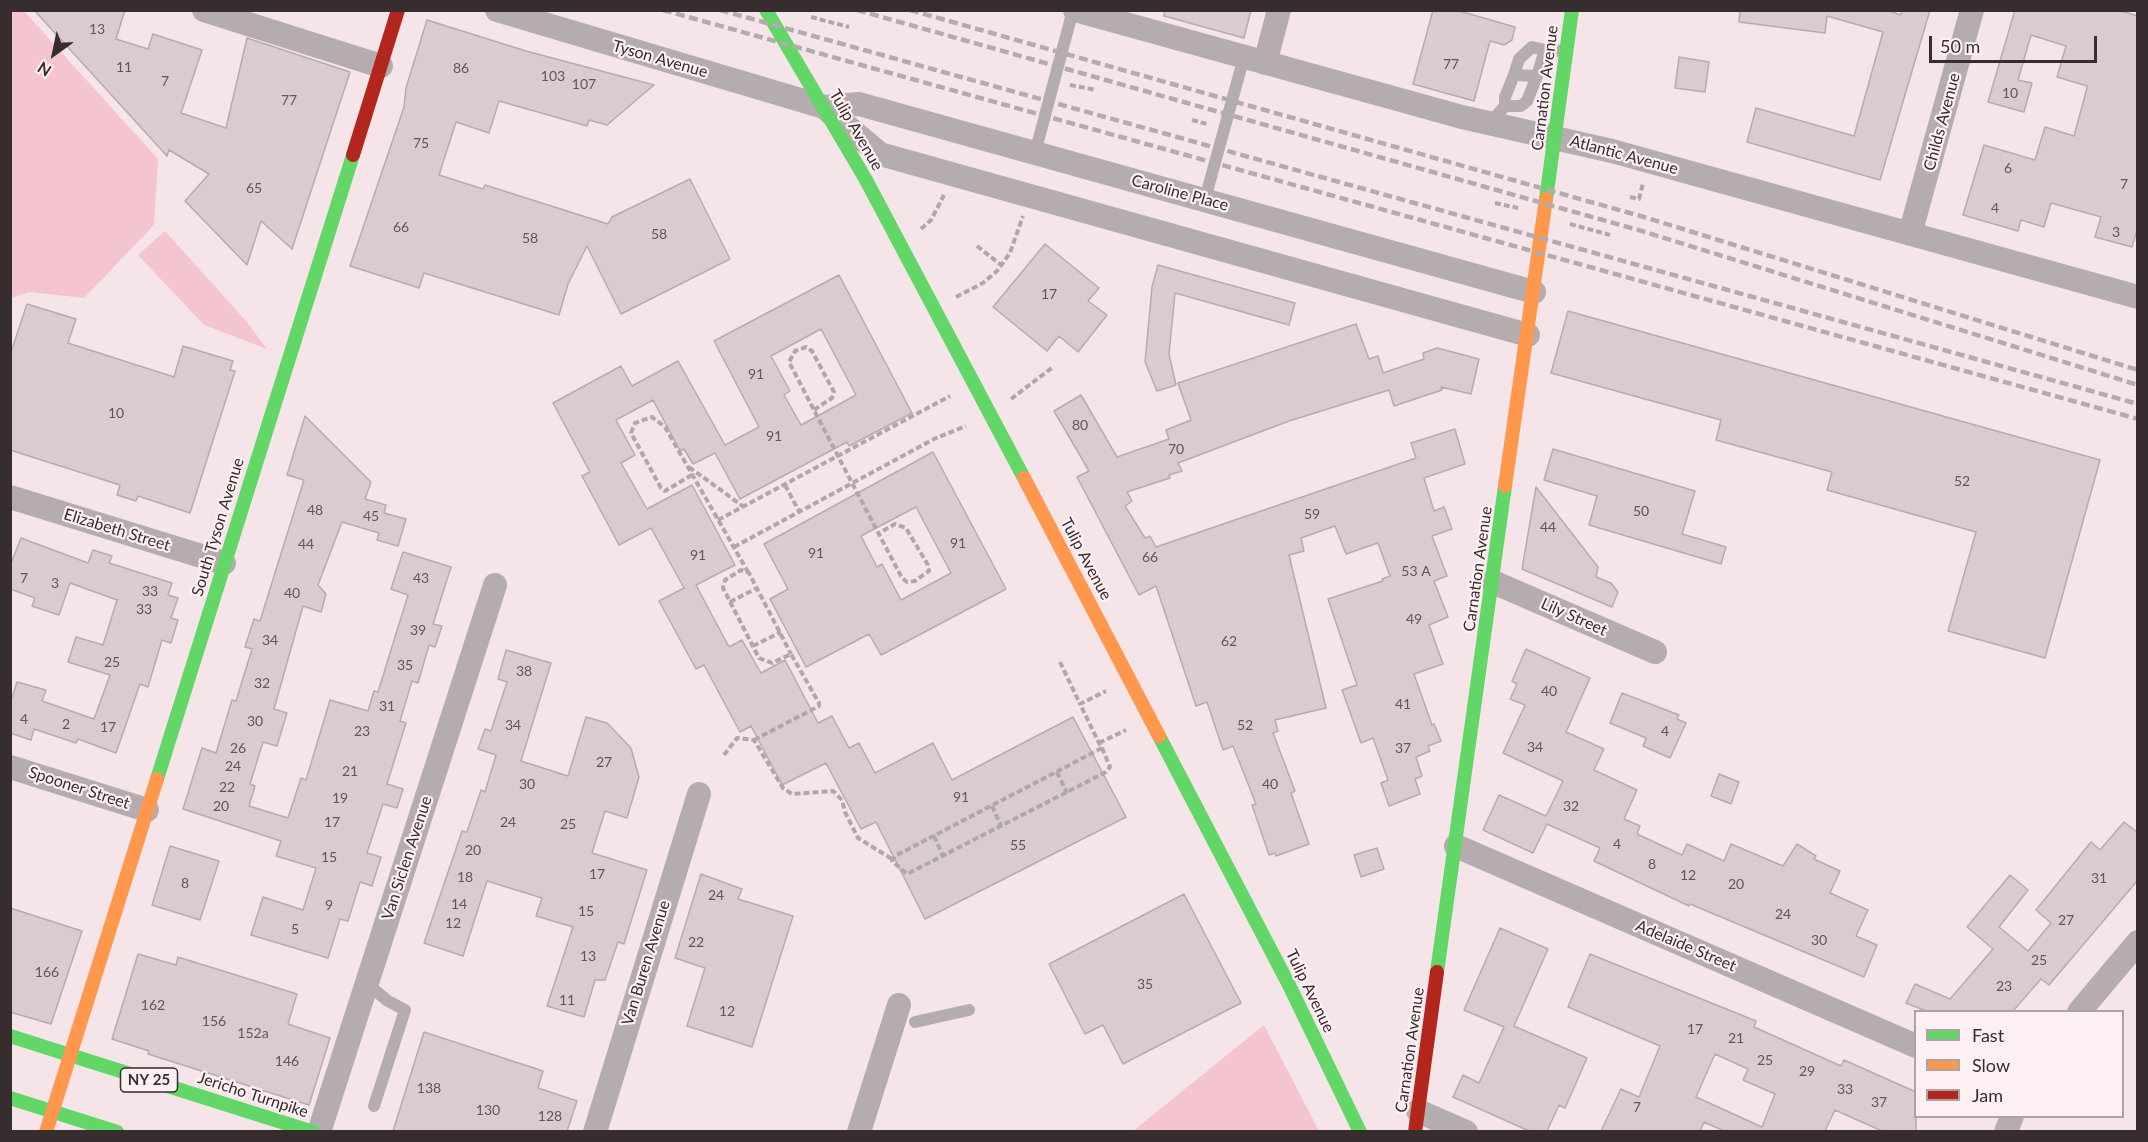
<!DOCTYPE html>
<style>
body{margin:0}
#map{position:relative;width:2148px;height:1142px;overflow:hidden;background:#f5e5e8;font-family:Lato,sans-serif}
canvas{display:block}
.frame{position:absolute;inset:0;border:12px solid #372c2e;pointer-events:none}
.legend{position:absolute;left:1914px;top:1010px;width:210px;height:108px;box-sizing:border-box;background:#fdf0f3;border:2px solid #aea2a4;margin:0;padding:8px 10px;list-style:none;font-size:18px;color:#372c2e}
.legend li{display:flex;align-items:center;gap:12px;height:30px}
.legend b{width:30px;border:2px solid #aea2a4}
.north{position:absolute;left:24px;top:24px;width:60px;height:60px;-webkit-text-stroke:4px #fdf0f3;paint-order:stroke;rotate:213deg;font-size:16px;font-weight:700;line-height:24px;text-align:center;color:#372c2e}
.north::after{content:'';display:block;margin:auto;width:21px;height:27px;background:#372c2e;clip-path:polygon(50% 0,100% 100%,50% 72%,0 100%)}
.scale{position:absolute;left:1929px;top:36px;width:168px;height:27px;box-sizing:border-box;border:3px solid #372c2e;border-top:0;padding-left:8px;font-size:18px;line-height:21px;white-space:nowrap;color:#372c2e;-webkit-text-stroke:4px #fdf0f3;paint-order:stroke}
</style>
<div id="map">
<canvas width="2148" height="1142"></canvas>
<div class="frame"></div>
<ul class="legend">
<li><b style="height:8px;background:#63d668"></b>Fast</li>
<li><b style="height:8px;background:#ff974d"></b>Slow</li>
<li><b style="height:8px;background:#b3261e"></b>Jam</li>
</ul>
<div class="north">N</div>
<div class="scale">50 m</div>
</div>
<script>
const ctx = document.querySelector('canvas').getContext('2d');
ctx.lineJoin = 'round';
function fillPath(path, color) { ctx.fillStyle = color; ctx.fill(path, 'evenodd'); }
const shape = rows => new Path2D(rows.map(r => 'M' + r).join(''));
function trace(path, color, width, dash) { ctx.strokeStyle = color; ctx.lineWidth = width; ctx.lineCap = dash ? 'butt' : 'round'; ctx.setLineDash(dash || []); ctx.stroke(path); }
function drawText(font, color, halo, rows, align = 'center') {
  ctx.font = font + ' Lato,sans-serif'; ctx.lineWidth = 4.5; ctx.setLineDash([]); ctx.textBaseline = 'middle'; ctx.strokeStyle = halo; ctx.fillStyle = color; for (const [text, x, y, turn = 0] of rows) {
    ctx.save(); ctx.translate(x, y); ctx.rotate((+turn || 0) * Math.PI / 180); ctx.textAlign = isNaN(turn) ? turn : align; if (halo) ctx.strokeText(text, 0, 0); ctx.fillText(text, 0, 0); ctx.restore();
  }
}
const green = shape([
 [10,11,24,11,158,159,154,225,84,298,29,292,11,298],
 [165,231,247,322,267,349,204,325,138,255],
 [1264,1025,1319,1131,1133,1131]
]);
const building = shape([
 [34,10,125,10,116,39,148,49,153,34,202,50,181,113,226,128,247,38,350,72,292,249,261,221,247,265,185,201,209,174,169,150,167,156,34,10],
 [1165,10,1251,10,1244,38,1164,16,1165,10],
 [1433,10,1456,10,1515,27,1512,40,1504,45,1490,41,1474,101,1413,84,1433,10],
 [1740,10,1887,10,1901,15,1902,10,1930,10,1880,180,1747,142,1756,108,1854,136,1883,32,1827,16,1825,33,1739,22,1740,10],
 [2015,10,2118,10,2138,16,2138,227,2132,247,2095,237,2101,217,2051,203,2044,227,2021,220,2018,231,1963,215,1984,145,2035,160,2045,127,2074,136,2087,88,2087,86,2057,77,2066,46,2031,35,2018,80,2032,83,2024,112,1988,102,2015,10],
 [427,20,526,51,654,85,607,125,589,120,587,126,499,101,489,133,456,122,439,175,483,189,485,185,608,224,612,217,690,179,730,259,621,314,587,246,568,284,559,315,424,273,419,288,350,266,404,107,406,88,427,20],
 [1679,57,1709,62,1705,92,1675,88,1679,57],
 [1045,244,1099,288,1088,301,1107,315,1078,352,1059,336,1047,351,993,307,1045,244],
 [1158,265,1295,303,1289,325,1175,293,1169,354,1176,385,1157,391,1145,362,1152,287,1158,265],
 [839,275,912,413,849,446,847,442,740,499,715,453,693,464,684,449,680,451,653,400,616,420,635,455,621,463,647,509,692,485,735,565,696,585,729,647,742,640,761,673,785,660,818,723,832,716,849,748,859,743,875,773,933,743,952,780,1073,717,1126,817,925,919,876,822,861,829,826,763,782,785,751,726,740,732,704,665,696,669,659,601,684,588,651,528,619,545,582,476,590,472,553,403,621,366,632,386,678,361,725,445,759,427,714,341,839,275],
 [821,329,856,395,801,425,784,395,790,391,771,356,821,329],
 [27,304,76,319,68,343,174,377,183,346,233,361,230,370,235,371,190,513,138,496,136,501,117,495,120,485,10,450,10,355,27,304],
 [1568,311,2100,460,2045,658,1948,631,1976,532,1827,490,1832,472,1716,440,1721,420,1551,373,1568,311],
 [1356,324,1369,359,1378,356,1383,373,1424,359,1423,353,1437,348,1479,359,1471,394,1441,387,1442,390,1394,406,1389,390,1289,421,1178,463,1182,471,1169,475,1170,478,1127,492,1132,501,1125,506,1145,538,1150,536,1156,547,1416,458,1411,443,1455,429,1465,464,1424,478,1434,511,1444,507,1452,529,1432,536,1447,576,1434,581,1448,617,1429,625,1443,664,1414,674,1432,725,1434,724,1441,741,1428,746,1430,751,1416,757,1422,776,1415,779,1420,794,1389,806,1381,783,1388,780,1373,738,1361,743,1342,690,1357,685,1328,599,1383,581,1382,579,1390,576,1378,543,1346,554,1335,526,1301,538,1304,551,1289,555,1326,708,1275,720,1278,731,1273,733,1295,791,1291,793,1309,844,1276,856,1275,853,1269,855,1252,805,1256,804,1233,746,1223,750,1207,702,1196,706,1156,586,1139,595,1077,477,1089,471,1054,411,1081,395,1117,457,1169,439,1166,430,1191,420,1178,383,1356,324],
 [305,416,371,482,365,499,386,505,384,513,406,519,398,546,377,540,379,533,342,522,318,585,326,594,321,612,303,606,274,709,287,713,277,746,263,742,250,784,255,786,249,806,288,818,301,778,306,780,330,700,368,711,374,691,378,692,408,595,391,589,403,552,451,567,433,624,442,626,435,647,429,645,418,683,412,681,400,721,406,723,387,784,403,789,397,808,383,804,367,853,381,857,372,886,360,882,348,921,340,919,328,958,251,935,263,897,303,910,316,868,276,856,281,841,183,809,202,748,216,753,232,700,236,701,252,649,245,647,254,619,260,621,304,480,287,475,305,416],
 [1553,449,1695,491,1682,534,1726,547,1721,564,1589,525,1597,496,1544,480,1553,449],
 [933,452,1006,589,881,655,869,634,806,667,770,599,788,589,764,544,933,452],
 [916,507,951,573,901,600,882,564,877,567,861,536,916,507],
 [1536,487,1598,567,1596,577,1611,583,1618,592,1612,607,1522,569,1536,487],
 [21,538,88,563,93,550,112,556,109,563,172,583,168,595,178,598,171,618,178,620,171,643,162,640,148,687,140,684,116,753,78,739,76,743,34,729,31,740,10,733,10,704,17,682,46,690,42,701,94,719,110,675,68,662,76,637,103,645,117,600,70,583,59,615,32,606,35,598,10,589,10,566,21,538],
 [1526,649,1590,678,1566,732,1604,749,1594,770,1637,790,1624,819,1640,826,1637,834,1682,855,1687,844,1724,861,1731,844,1783,866,1797,844,1816,856,1814,859,1840,871,1830,893,1868,910,1856,936,1877,945,1864,977,1690,904,1689,906,1594,861,1600,848,1547,824,1533,853,1483,830,1499,795,1546,816,1563,781,1503,753,1525,705,1510,699,1517,684,1512,681,1526,649],
 [506,650,551,663,521,761,568,776,586,717,607,723,631,748,639,777,627,818,605,811,592,853,647,870,624,944,618,942,605,980,595,980,584,1017,547,1006,573,927,536,916,542,898,487,881,463,956,424,943,462,831,467,832,481,790,485,792,496,755,478,749,485,729,491,731,507,682,498,679,506,650],
 [1622,693,1679,715,1677,719,1686,723,1670,758,1643,746,1646,738,1610,723,1622,693],
 [1719,774,1739,782,1731,804,1711,796,1719,774],
 [2124,822,2138,833,2138,880,2049,985,2041,979,2013,1011,1926,1011,1906,1003,1915,984,1950,999,1993,949,1967,927,2010,875,2028,890,1999,927,2028,951,2051,923,2036,910,2091,842,2100,850,2124,822],
 [170,846,219,861,200,920,152,905,170,846],
 [1377,848,1384,869,1361,877,1354,855,1377,848],
 [701,874,742,889,738,899,793,916,752,1047,687,1026,705,968,675,958,701,874],
 [1184,894,1241,1003,1123,1064,1103,1025,1085,1034,1049,964,1184,894],
 [10,908,82,931,51,1024,10,1012,10,908],
 [1500,928,1548,949,1514,1026,1587,1058,1565,1108,1559,1105,1547,1131,1529,1131,1453,1097,1463,1075,1479,1083,1504,1027,1464,1010,1500,928],
 [138,954,176,965,178,957,297,994,288,1024,330,1038,309,1105,148,1054,149,1051,112,1039,138,954],
 [1590,954,1756,1021,1754,1027,1841,1066,1844,1060,1916,1092,1916,1131,1882,1131,1835,1110,1825,1131,1724,1131,1704,1122,1700,1131,1601,1131,1621,1089,1639,1097,1660,1046,1568,1007,1590,954],
 [1715,1054,1748,1069,1743,1080,1775,1094,1762,1127,1696,1097,1715,1054],
 [424,1032,543,1071,538,1088,577,1101,567,1131,393,1131,424,1032]
]);
const path = shape([
 [811,17,849,27],
 [1070,85,1096,90],
 [1192,120,1207,124],
 [1630,197,1639,199,1643,183],
 [1495,203,1518,208],
 [1570,224,1610,235],
 [921,229,931,220,944,195],
 [977,246,1001,265],
 [956,297,983,283,997,271,1010,253,1023,216],
 [1011,399,1053,367],
 [814,410,832,398,834,392,812,351,806,347,795,351,789,362,852,483,902,578,907,582,915,581,929,571,928,565,906,528,895,524,879,533],
 [689,467,744,507],
 [692,475,665,491,661,488,631,433,635,423,652,417,665,427,748,572],
 [785,485,799,511],
 [718,520,950,396],
 [734,547,934,439,966,426],
 [730,602,757,588],
 [753,646,781,632],
 [1060,662,1080,704],
 [754,740,819,706,819,703,791,654,772,663,759,658,723,588,725,580,741,570,749,573,791,654],
 [1099,743,1126,730],
 [1102,748,895,856,892,861,907,874,1106,772,1110,767,1102,748,1099,743,1080,704,1106,691],
 [724,755,737,738,754,740,783,788,792,794,833,791,842,800,845,812,858,838,892,859],
 [1057,772,1067,793],
 [992,806,1001,826],
 [934,836,943,856]
]);
const lane = shape([
 [1514,75,1519,59,1532,47,1545,50],
 [1505,106,1521,106,1527,101,1537,76],
 [1490,123,1505,106,1505,97,1514,75,1537,76,1545,50,1564,51],
 [1035,153,1073,10],
 [1205,199,1244,57],
 [367,984,388,1001,405,1010,374,1106],
 [915,1022,969,1010]
]);
const street = shape([
 [204,10,381,66],
 [497,10,824,107,880,154,1528,335],
 [1075,10,1462,117,1612,151,2138,297],
 [1265,63,1279,10],
 [824,107,859,104,1534,292],
 [1910,234,1972,10],
 [10,497,224,563],
 [1493,582,1655,652],
 [10,767,147,810],
 [1456,846,1916,1046],
 [2079,1012,2138,942],
 [1418,1111,1466,1132],
 [319,1132,495,585],
 [595,1132,699,794],
 [859,1132,899,1005],
 [2006,1132,2012,1116]
]);
const fast = shape([
 [766,10,866,180,1024,478],
 [1546,199,1572,10],
 [1159,736,1289,985,1360,1132],
 [157,779,353,155],
 [1437,972,1505,486],
 [10,1036,313,1132],
 [10,1098,117,1132]
]);
const slow = shape([
 [1024,478,1159,736],
 [1505,486,1546,199],
 [46,1132,157,779]
]);
const jam = shape([
 [353,155,398,10],
 [1415,1132,1437,972]
]);
const rail = shape([
 [663,10,2138,419],
 [720,10,2138,404],
 [857,10,1642,231,2138,385],
 [910,10,1644,217,2138,370]
]);
const numberNames = [
 ["13",97,29],
 ["77",1451,64],
 ["11",124,67],
 ["86",461,68],
 ["103",553,76],
 ["7",165,81],
 ["107",584,84],
 ["10",2010,93],
 ["77",289,100],
 ["75",421,143],
 ["6",2008,168],
 ["7",2124,184],
 ["65",254,188],
 ["4",1995,208],
 ["66",401,227],
 ["3",2116,232],
 ["58",659,234],
 ["58",530,238],
 ["17",1049,294],
 ["91",756,374],
 ["10",116,413],
 ["80",1080,425],
 ["91",774,436],
 ["70",1176,449],
 ["52",1962,481],
 ["48",315,510],
 ["50",1641,511],
 ["59",1312,514],
 ["45",371,516],
 ["44",1548,527],
 ["91",958,543],
 ["44",306,544],
 ["91",816,553],
 ["91",698,555],
 ["66",1150,557],
 ["53 A",1416,571],
 ["7",24,578],
 ["43",421,578],
 ["3",55,583],
 ["33",150,591],
 ["40",292,593],
 ["33",144,609],
 ["49",1414,619],
 ["39",418,630],
 ["34",270,640],
 ["62",1229,641],
 ["25",112,662],
 ["35",405,665],
 ["38",524,671],
 ["32",262,683],
 ["40",1549,691],
 ["41",1403,704],
 ["31",387,706],
 ["4",24,719],
 ["30",255,721],
 ["2",66,724],
 ["34",513,725],
 ["52",1245,725],
 ["17",108,727],
 ["23",362,731],
 ["4",1665,731],
 ["34",1535,747],
 ["26",238,748],
 ["37",1403,748],
 ["27",604,762],
 ["24",233,766],
 ["21",350,771],
 ["30",527,784],
 ["40",1270,784],
 ["22",227,787],
 ["91",961,797],
 ["19",340,798],
 ["20",221,806],
 ["32",1571,806],
 ["17",332,822],
 ["24",508,822],
 ["25",568,824],
 ["4",1617,844],
 ["55",1018,845],
 ["20",473,850],
 ["15",329,857],
 ["8",1652,864],
 ["17",597,874],
 ["12",1688,875],
 ["18",465,877],
 ["31",2099,878],
 ["8",185,883],
 ["20",1736,884],
 ["24",716,895],
 ["14",459,904],
 ["9",329,905],
 ["15",586,911],
 ["24",1783,914],
 ["27",2066,920],
 ["12",453,923],
 ["5",295,929],
 ["30",1819,940],
 ["22",696,942],
 ["13",588,956],
 ["25",2039,960],
 ["166",47,972],
 ["35",1145,984],
 ["23",2004,986],
 ["11",567,1000],
 ["162",153,1005],
 ["12",727,1011],
 ["156",214,1021],
 ["17",1695,1029],
 ["152a",253,1033],
 ["21",1736,1038],
 ["25",1765,1060],
 ["146",287,1061],
 ["29",1807,1071],
 ["138",429,1088],
 ["33",1845,1089],
 ["37",1879,1102],
 ["7",1637,1107],
 ["130",488,1110],
 ["128",550,1116]
];
const shields = [
 [149,1080,57]
];
const shieldNames = [
 ["NY 25",149,1080]
];
const streetNames = [
 ["Tyson Avenue",660,59,16],
 ["Carnation Avenue",1545,88,-83],
 ["Childs Avenue",1942,122,-75],
 ["Tulip Avenue",856,130,60],
 ["Atlantic Avenue",1624,155,15],
 ["Caroline Place",1180,193,15],
 ["South Tyson Avenue",218,527,-73],
 ["Elizabeth Street",117,530,17],
 ["Tulip Avenue",1086,559,62],
 ["Carnation Avenue",1478,569,-82],
 ["Lily Street",1574,617,24],
 ["Spooner Street",79,788,18],
 ["Van Siclen Avenue",407,858,-72],
 ["Adelaide Street",1686,946,23],
 ["Van Buren Avenue",646,963,-73],
 ["Tulip Avenue",1310,991,64],
 ["Carnation Avenue",1410,1050,-82],
 ["Jericho Turnpike",253,1095,18]
];
fillPath(green, '#f4c5d0');
fillPath(building, '#d9cbce');
trace(building, '#b7abad', 1.5);
trace(path, '#aea8a9', 4, [6, 3]);
trace(lane, '#b4acad', 12);
trace(street, '#b4acad', 24);
trace(fast, '#63d668', 14);
trace(slow, '#ff974d', 14);
trace(jam, '#b3261e', 14);
trace(rail, '#b4abac', 4.5, [9, 4.5]);
drawText('14px', '#615658', null, numberNames);
for (const [x, y, w] of shields) { const box = new Path2D(); box.roundRect(x - w / 2, y - 12, w, 24, 4.5); ctx.fillStyle = '#fdf0f3'; ctx.fill(box); trace(box, '#372c2e', 1.5); }
drawText('bold 15px', '#372c2e', null, shieldNames);
drawText('16px', '#372c2e', '#fdf0f3', streetNames);
</script>
